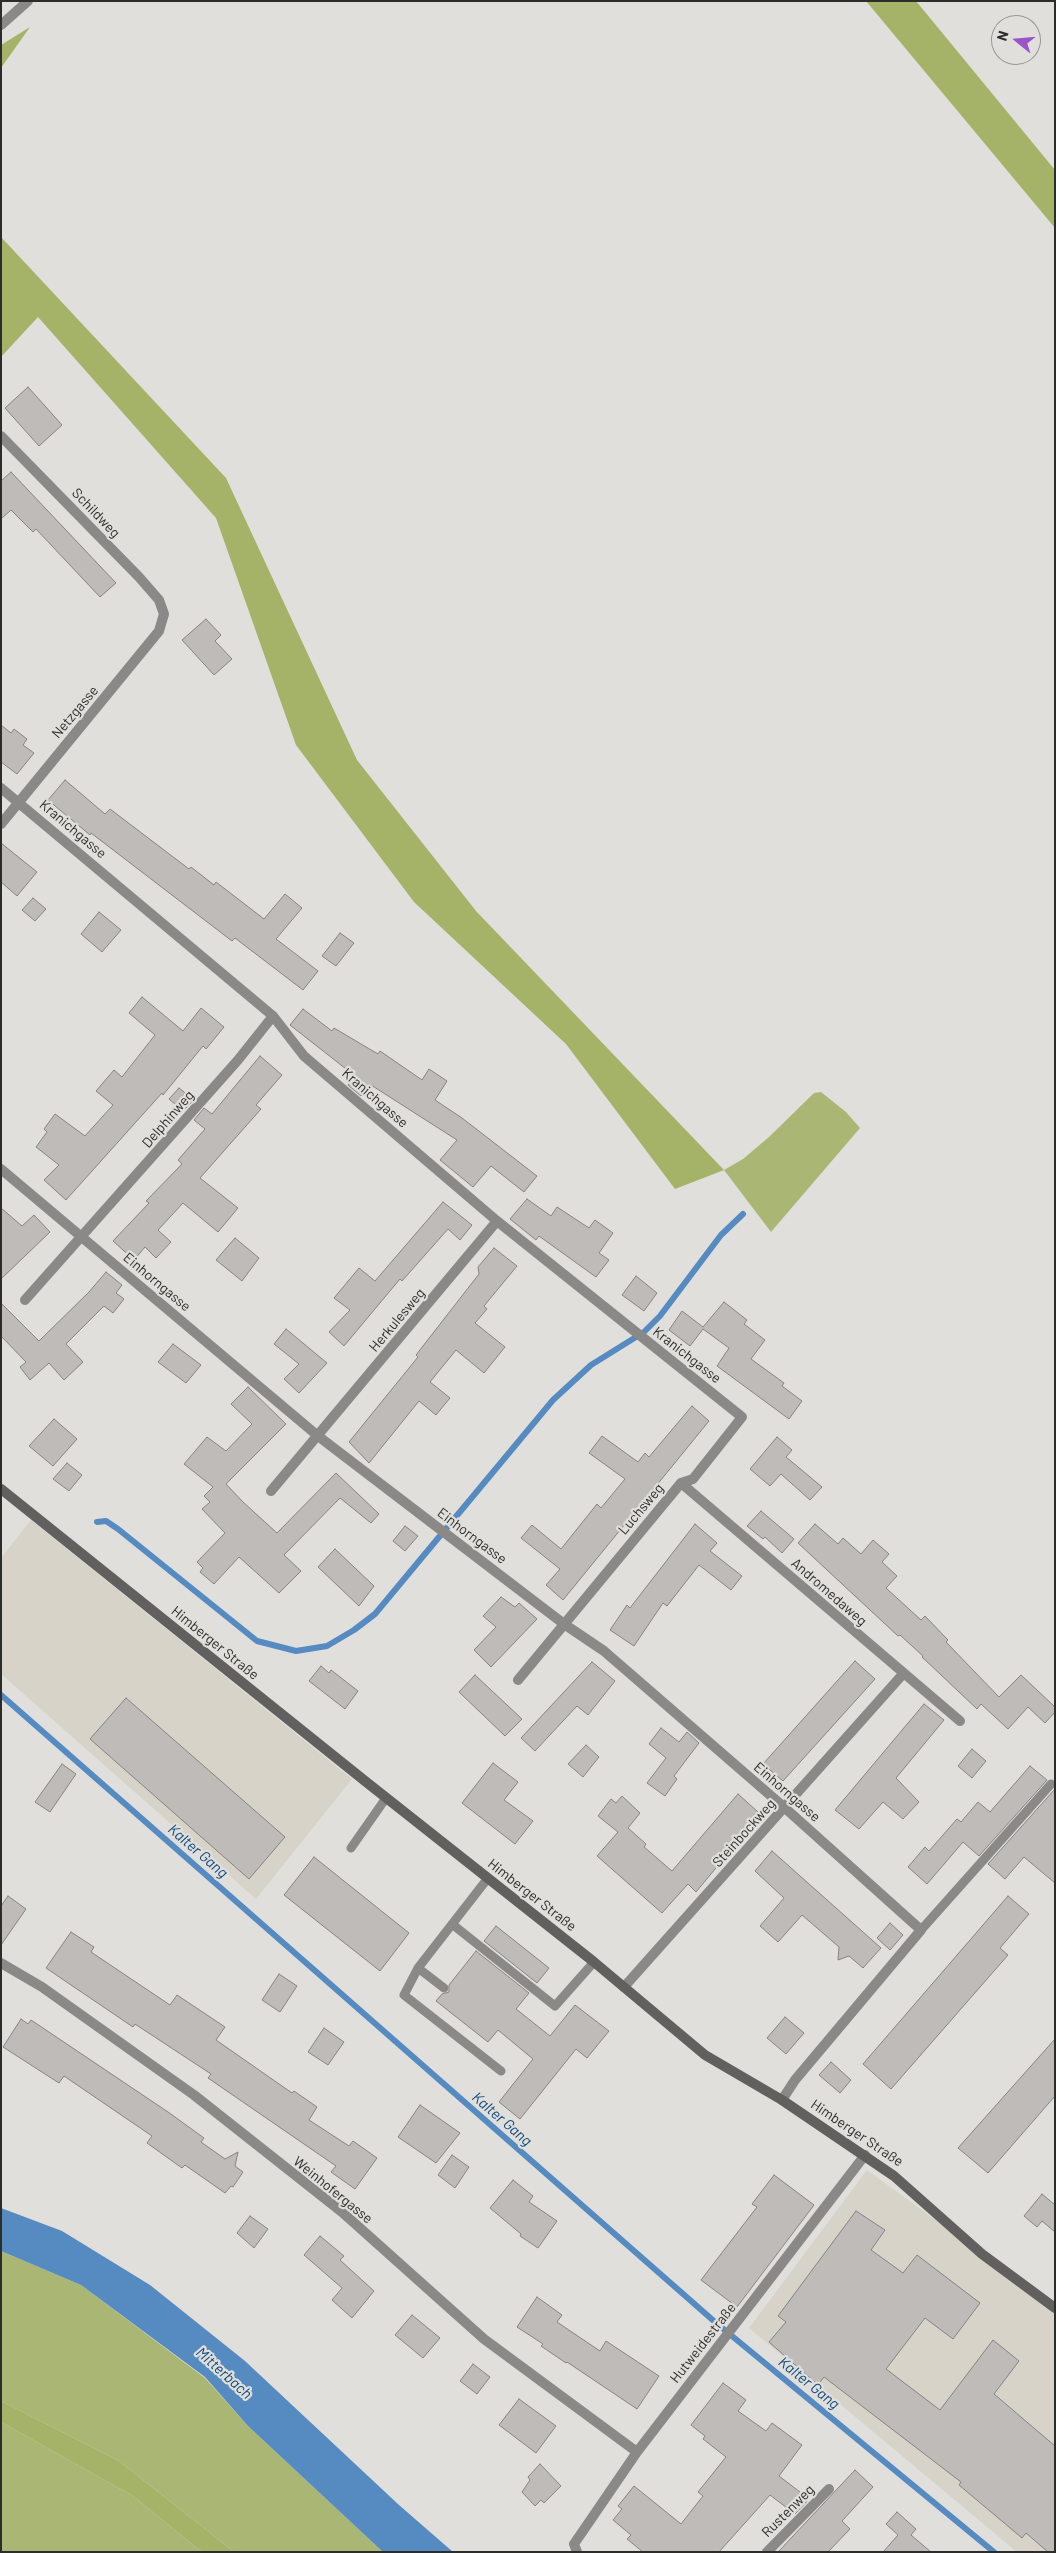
<!DOCTYPE html>
<meta charset="utf-8">
<style>
body{margin:0}
#map{position:relative;width:1056px;height:2553px;overflow:hidden;background:#e0dfdb;font-family:Barlow,sans-serif}
canvas{display:block}
.frame{position:absolute;inset:0;border:2px solid #2c2c2a;pointer-events:none}
.north{position:absolute;left:991px;top:15px;width:50px;height:50px;box-sizing:border-box;background:#e0dfdb;border:1px solid #989794;border-radius:50%;rotate:287deg;font-size:14px;font-weight:700;line-height:20px;text-align:center;color:#2c2c2a}
.north::after{content:'';display:block;margin:auto;width:18px;height:22px;background:#9954c8;clip-path:polygon(50% 0,100% 100%,50% 72%,0 100%)}
</style>
<div id="map">
<canvas width="1056" height="2553"></canvas>
<div class="frame"></div>
<div class="north">N</div>
</div>
<script>
const ctx = document.querySelector('canvas').getContext('2d');
ctx.lineJoin = 'round';
function fillPath(path, color) { ctx.fillStyle = color; ctx.fill(path, 'evenodd'); }
const shape = rows => new Path2D(rows.map(r => 'M' + r).join(''));
function trace(path, color, width, dash) { ctx.strokeStyle = color; ctx.lineWidth = width; ctx.lineCap = dash ? 'butt' : 'round'; ctx.setLineDash(dash || []); ctx.stroke(path); }
function drawText(font, color, halo, rows, align = 'center') {
  ctx.font = font + ' Barlow,sans-serif'; ctx.lineWidth = 4.5; ctx.setLineDash([]); ctx.textBaseline = 'middle'; ctx.strokeStyle = halo; ctx.fillStyle = color; for (const [text, x, y, turn = 0] of rows) {
    ctx.save(); ctx.translate(x, y); ctx.rotate((+turn || 0) * Math.PI / 180); ctx.textAlign = isNaN(turn) ? turn : align; if (halo) ctx.strokeText(text, 0, 0); ctx.fillText(text, 0, 0); ctx.restore();
  }
}
const built = shape([
 [31,1520,352,1779,256,1899,1,1674,1,1558],
 [867,2170,1055,2307,1055,2552,1017,2552,749,2328]
]);
const green = shape([
 [821,1092,846,1112,860,1128,771,1232,724,1170,743,1159,769,1137,814,1093],
 [1,2251,81,2285,205,2378,248,2426,383,2552,234,2552,119,2461,1,2401],
 [1,2422,133,2496,202,2552,1,2552]
]);
const forest = shape([
 [866,1,916,1,1055,170,1055,228],
 [30,27,1,68,1,45],
 [1,237,226,478,357,760,476,911,724,1170,675,1189,566,1044,414,902,296,745,216,518,38,317,1,357],
 [1,2401,119,2461,234,2552,202,2552,133,2496,1,2422]
]);
const water = shape([
 [1,2208,62,2231,150,2285,245,2361,399,2505,453,2552,383,2552,248,2426,205,2377,81,2285,1,2251]
]);
const stream = shape([
 [97,1522,106,1521,118,1529,257,1641,296,1651,327,1646,354,1630,375,1614,553,1400,591,1365,644,1332,660,1316,721,1235,743,1214],
 [1,1695,715,2322,994,2552]
]);
const building = shape([
 [28,387,62,425,39,446,5,408,28,387],
 [11,472,116,583,100,597,36,529,33,532,11,510,1,519,1,481,11,472],
 [206,619,221,635,215,641,232,659,214,675,182,640,206,619],
 [1,725,11,733,14,729,27,739,23,745,34,753,17,774,1,762,1,725],
 [65,780,105,814,110,809,189,869,191,867,214,885,216,882,264,919,285,894,302,908,276,939,318,971,303,990,235,938,232,941,91,833,90,835,48,800,65,780],
 [1,843,37,872,17,896,1,882,1,843],
 [33,898,46,909,35,921,22,910,33,898],
 [99,912,121,930,102,952,81,934,99,912],
 [340,933,354,943,336,966,322,956,340,933],
 [142,997,183,1031,201,1008,224,1027,206,1049,203,1046,163,1095,162,1093,66,1200,44,1180,59,1165,36,1147,47,1132,44,1129,55,1114,85,1136,113,1105,96,1091,114,1070,122,1077,155,1035,129,1013,142,997],
 [303,1009,332,1031,334,1028,378,1054,380,1051,422,1080,429,1069,447,1081,435,1100,462,1118,537,1176,524,1192,491,1166,473,1187,440,1160,457,1140,371,1085,361,1096,348,1085,355,1076,290,1025,303,1009],
 [260,1056,282,1075,256,1105,261,1109,200,1178,238,1208,218,1232,183,1203,158,1230,171,1242,156,1258,145,1247,134,1260,113,1241,149,1203,146,1201,182,1164,178,1160,205,1129,194,1120,204,1108,212,1114,260,1056],
 [179,1088,194,1100,183,1111,169,1099,179,1088],
 [527,1199,551,1216,557,1207,589,1228,595,1220,613,1233,599,1253,609,1260,596,1277,539,1236,536,1240,510,1219,527,1199],
 [443,1202,472,1225,460,1240,448,1229,402,1281,400,1279,344,1346,329,1332,350,1310,334,1298,359,1268,375,1281,443,1202],
 [1,1208,22,1226,34,1215,50,1232,1,1279,1,1208],
 [235,1238,259,1258,242,1281,216,1260,235,1238],
 [494,1248,517,1266,484,1306,487,1309,475,1323,505,1347,484,1373,456,1350,430,1382,450,1398,436,1415,419,1401,369,1463,349,1442,418,1357,416,1355,479,1274,478,1267,494,1248],
 [106,1272,122,1285,116,1293,124,1299,113,1313,104,1306,66,1344,83,1362,64,1380,49,1363,30,1380,20,1367,26,1362,1,1336,1,1303,39,1341,89,1292,106,1272],
 [636,1276,657,1293,644,1311,622,1295,636,1276],
 [724,1302,747,1320,744,1324,765,1340,751,1359,784,1383,782,1386,802,1401,789,1419,717,1366,729,1348,703,1329,690,1346,669,1330,682,1311,703,1327,724,1302],
 [286,1329,327,1363,299,1393,284,1379,299,1364,274,1344,286,1329],
 [173,1344,201,1365,186,1383,158,1362,173,1344],
 [248,1387,286,1424,226,1484,243,1502,277,1533,336,1473,379,1514,371,1523,340,1498,284,1555,301,1571,279,1593,239,1557,214,1584,200,1572,203,1568,197,1562,225,1533,202,1509,210,1502,204,1496,213,1487,184,1464,207,1437,226,1451,252,1424,231,1404,248,1387],
 [692,1406,709,1421,563,1600,546,1585,560,1569,521,1538,532,1525,561,1549,597,1504,601,1508,625,1479,589,1453,602,1436,638,1462,645,1453,649,1457,692,1406],
 [54,1419,77,1439,53,1466,29,1446,54,1419],
 [777,1437,792,1450,786,1457,822,1487,810,1500,781,1474,770,1486,750,1469,777,1437],
 [67,1463,82,1475,69,1491,53,1479,67,1463],
 [761,1511,794,1539,782,1553,765,1537,763,1539,747,1526,761,1511],
 [695,1524,717,1543,710,1551,742,1576,731,1590,699,1565,667,1606,663,1603,634,1646,610,1630,627,1605,630,1608,695,1524],
 [815,1524,838,1544,843,1538,861,1554,873,1540,889,1554,882,1562,897,1576,886,1588,921,1620,925,1616,948,1640,946,1642,999,1697,1021,1675,1055,1707,1055,1712,1045,1723,1028,1707,1008,1729,981,1704,977,1709,922,1657,923,1656,900,1635,898,1636,798,1543,815,1524],
 [405,1526,418,1536,405,1551,393,1541,405,1526],
 [335,1549,374,1586,359,1606,318,1567,335,1549],
 [501,1597,515,1607,519,1603,537,1619,491,1667,474,1650,496,1627,483,1616,501,1597],
 [855,1661,875,1679,783,1781,763,1764,855,1661],
 [592,1662,615,1681,588,1715,577,1706,535,1751,521,1738,592,1662],
 [321,1666,329,1673,331,1670,358,1691,345,1709,309,1681,321,1666],
 [475,1675,522,1719,505,1736,459,1692,475,1675],
 [126,1698,285,1837,249,1879,90,1739,126,1698],
 [924,1704,944,1720,896,1778,919,1802,903,1819,883,1802,859,1829,835,1810,924,1704],
 [661,1728,679,1742,687,1732,699,1743,674,1776,677,1779,665,1796,647,1783,666,1758,649,1744,661,1728],
 [586,1745,599,1757,583,1777,568,1764,586,1745],
 [972,1749,986,1761,972,1778,958,1766,972,1749],
 [493,1763,518,1782,504,1800,533,1821,515,1844,462,1803,493,1763],
 [62,1764,76,1774,50,1812,35,1802,62,1764],
 [1030,1766,1047,1780,979,1856,963,1842,927,1884,908,1867,925,1847,929,1851,957,1819,961,1822,978,1802,990,1812,1030,1766],
 [1055,1789,1055,1883,1024,1857,1005,1879,988,1864,1055,1789],
 [738,1794,758,1812,717,1860,720,1863,696,1892,688,1884,662,1913,597,1856,618,1832,598,1816,611,1799,616,1803,622,1796,640,1813,628,1828,646,1844,644,1847,672,1871,738,1794],
 [772,1851,881,1948,863,1968,849,1956,838,1960,839,1947,802,1915,778,1942,760,1926,784,1898,755,1871,772,1851],
 [314,1857,409,1933,380,1971,284,1895,314,1857],
 [8,1896,26,1909,1,1945,1,1906,8,1896],
 [1008,1896,1029,1914,1000,1948,1008,1955,891,2089,863,2064,1008,1896],
 [890,1923,903,1935,890,1950,877,1938,890,1923],
 [496,1926,549,1968,537,1983,484,1941,496,1926],
 [71,1932,94,1947,91,1952,170,2005,177,1995,225,2027,216,2040,292,2093,294,2091,317,2107,309,2120,349,2146,353,2141,377,2158,355,2189,331,2172,336,2166,208,2078,211,2074,135,2024,133,2027,46,1968,71,1932],
 [476,1951,529,1993,516,2009,550,2036,575,2005,609,2031,587,2058,576,2049,520,2119,499,2102,533,2059,498,2030,488,2042,436,2001,442,1994,449,1992,449,1985,476,1951],
 [279,1974,297,1986,280,2012,262,2000,279,1974],
 [785,2017,804,2033,786,2054,767,2038,785,2017],
 [21,2019,28,2024,31,2020,168,2112,204,2138,201,2142,225,2159,238,2152,235,2166,243,2172,233,2187,231,2186,225,2193,185,2165,182,2168,147,2143,152,2136,64,2076,59,2083,3,2047,21,2019],
 [324,2028,344,2042,328,2065,308,2052,324,2028],
 [1055,2039,1055,2096,988,2173,958,2148,1055,2039],
 [831,2062,851,2080,840,2093,819,2075,831,2062],
 [420,2105,460,2133,436,2163,398,2137,420,2105],
 [452,2155,469,2167,455,2188,438,2175,452,2155],
 [774,2175,814,2205,737,2307,701,2280,757,2207,752,2204,774,2175],
 [513,2180,533,2196,529,2202,557,2221,538,2248,520,2236,521,2234,490,2208,513,2180],
 [1042,2194,1055,2205,1055,2232,1042,2221,1037,2227,1024,2216,1042,2194],
 [856,2211,885,2230,871,2250,903,2273,917,2255,980,2303,953,2339,925,2318,886,2369,940,2410,993,2340,1019,2361,994,2394,1055,2446,1055,2552,1048,2552,1026,2533,1022,2538,959,2485,961,2482,824,2377,818,2385,769,2342,786,2322,778,2316,856,2211],
 [250,2216,268,2229,254,2248,237,2233,250,2216],
 [320,2236,344,2256,340,2260,374,2291,352,2318,332,2300,342,2288,304,2255,320,2236],
 [537,2297,562,2315,557,2322,600,2351,606,2341,659,2376,637,2409,567,2362,566,2363,541,2346,543,2344,517,2327,537,2297],
 [412,2315,440,2338,423,2358,395,2335,412,2315],
 [473,2364,490,2377,477,2394,460,2381,473,2364],
 [723,2383,746,2400,738,2411,766,2431,772,2423,802,2445,779,2476,809,2499,795,2514,770,2495,719,2552,643,2552,627,2539,631,2535,613,2520,622,2509,618,2506,634,2486,681,2524,703,2496,698,2492,726,2457,703,2439,705,2436,691,2425,723,2383],
 [519,2399,556,2426,536,2453,499,2425,519,2399],
 [540,2464,561,2486,544,2503,541,2500,535,2506,522,2492,530,2480,528,2477,540,2464],
 [855,2470,873,2487,842,2521,850,2529,828,2552,778,2552,855,2470],
 [897,2512,916,2529,911,2535,931,2552,883,2552,898,2535,886,2524,897,2512]
]);
const service = shape([
 [351,1848,386,1798],
 [488,1878,418,1968,404,1995,501,2071],
 [452,1924,555,2006,594,1962],
 [921,1930,1051,1784],
 [418,1968,444,1988]
]);
const minor = shape([
 [1,25,28,1],
 [1,436,139,577,159,600,164,614,159,631,1,824],
 [1,788,273,1016,304,1056,497,1221,742,1417,693,1479,681,1483,518,1680],
 [1,1169,318,1436,564,1624,604,1651,785,1808,921,1930,795,2080,782,2100],
 [25,1300,238,1060,273,1016],
 [681,1483,960,1721],
 [271,1491,497,1221],
 [1,1963,42,1987,194,2095,342,2212,484,2339,637,2452],
 [624,1987,903,1674],
 [577,2552,574,2544,637,2452,865,2155],
 [767,2552,829,2489]
]);
const secondary = shape([
 [1,1489,365,1781,594,1962,705,2055,782,2100,894,2176,982,2254,1055,2308]
]);
const streetNames = [
 ["Schildweg",96,513,46],
 ["Netzgasse",75,712,-50],
 ["Kranichgasse",73,829,40],
 ["Kranichgasse",375,1098,41],
 ["Delphinweg",168,1119,-49],
 ["Einhorngasse",157,1282,40],
 ["Herkulesweg",397,1320,-50],
 ["Kranichgasse",687,1355,38],
 ["Luchsweg",641,1509,-50],
 ["Einhorngasse",472,1536,37],
 ["Andromedaweg",829,1592,41],
 ["Himberger Straße",215,1643,39],
 ["Einhorngasse",787,1792,41],
 ["Steinbockweg",744,1833,-48],
 ["Himberger Straße",532,1895,38],
 ["Himberger Straße",857,2133,34],
 ["Weinhofergasse",333,2190,39],
 ["Hutweidestraße",703,2343,-52],
 ["Rustenweg",788,2511,-45]
];
const waterNames = [
 ["Kalter Gang",198,1851,41],
 ["Kalter Gang",502,2119,41],
 ["Mitterbach",224,2373,42],
 ["Kalter Gang",809,2383,39]
];
fillPath(built, '#d7d3c9');
fillPath(green, '#aab774');
fillPath(forest, '#a5b368');
fillPath(water, '#558bc0');
trace(stream, '#558bc0', 6);
fillPath(building, '#bfbbb9');
trace(building, '#868381', 1);
trace(service, '#8a8987', 9);
trace(minor, '#8a8987', 10);
trace(secondary, '#61605e', 10);
drawText('14px', '#2c2c2a', '#e0dfdb', streetNames);
drawText('italic 15px', '#0e4b7e', '#e0dfdb', waterNames);
</script>
